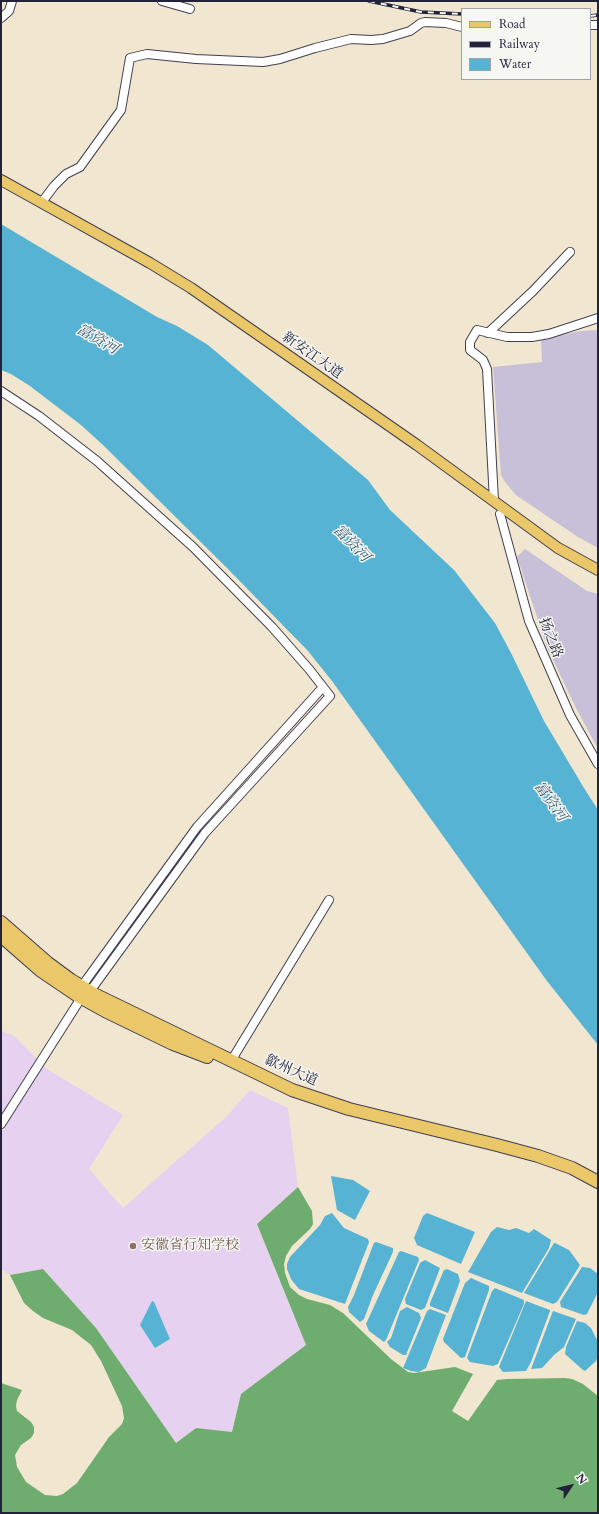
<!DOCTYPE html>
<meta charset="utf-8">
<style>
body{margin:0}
#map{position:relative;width:599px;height:1514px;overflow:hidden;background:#f1e6cf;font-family:Cardo,serif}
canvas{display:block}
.frame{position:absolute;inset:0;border:2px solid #22223b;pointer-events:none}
.legend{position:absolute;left:461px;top:8px;width:130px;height:72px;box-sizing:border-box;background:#f6f6f2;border:1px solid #a1a1a9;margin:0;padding:5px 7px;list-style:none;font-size:12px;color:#22223b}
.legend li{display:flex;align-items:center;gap:8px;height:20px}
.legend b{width:20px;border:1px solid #a1a1a9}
.north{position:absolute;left:551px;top:1466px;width:40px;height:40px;-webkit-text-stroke:3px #f6f6f2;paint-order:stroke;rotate:55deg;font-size:11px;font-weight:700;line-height:16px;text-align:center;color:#22223b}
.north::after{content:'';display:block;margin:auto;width:14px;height:18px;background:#22223b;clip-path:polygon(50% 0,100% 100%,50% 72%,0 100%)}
</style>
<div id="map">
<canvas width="599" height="1514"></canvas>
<div class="frame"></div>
<ul class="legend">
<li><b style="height:5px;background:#eac769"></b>Road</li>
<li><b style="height:5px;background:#22223b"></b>Railway</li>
<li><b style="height:11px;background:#56b3d4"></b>Water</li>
</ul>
<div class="north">N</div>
</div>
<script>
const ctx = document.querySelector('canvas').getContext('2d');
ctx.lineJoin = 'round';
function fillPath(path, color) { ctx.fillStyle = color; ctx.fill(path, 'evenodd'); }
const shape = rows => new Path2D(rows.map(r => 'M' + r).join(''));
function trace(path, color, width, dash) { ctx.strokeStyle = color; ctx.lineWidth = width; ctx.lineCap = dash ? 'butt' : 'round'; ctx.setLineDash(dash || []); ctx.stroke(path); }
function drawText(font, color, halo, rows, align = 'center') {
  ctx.font = font + ' Cardo,"Noto Serif SC",serif'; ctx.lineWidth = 3; ctx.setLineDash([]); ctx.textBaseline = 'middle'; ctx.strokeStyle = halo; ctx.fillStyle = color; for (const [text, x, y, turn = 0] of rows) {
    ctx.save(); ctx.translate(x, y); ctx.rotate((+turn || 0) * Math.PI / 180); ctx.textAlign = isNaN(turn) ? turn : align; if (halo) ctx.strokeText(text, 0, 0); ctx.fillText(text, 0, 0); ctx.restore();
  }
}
const built = shape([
 [1,1031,14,1036,37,1059,1,1116],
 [42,1066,123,1115,89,1169,123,1208,226,1117,250,1090,288,1108,298,1187,257,1224,306,1345,241,1394,232,1432,196,1428,176,1443,96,1328,43,1269,10,1275,1,1269,1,1133]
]);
const industrial = shape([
 [598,330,598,548,578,537,516,495,505,482,501,475,493,367,542,362,541,339,581,331],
 [525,549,587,591,598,594,598,749,575,706,547,647,517,557]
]);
const forest = shape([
 [298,1187,312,1211,313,1224,310,1229,292,1246,286,1256,284,1264,285,1273,290,1287,299,1295,307,1299,330,1305,343,1313,391,1359,408,1372,414,1373,455,1367,473,1374,452,1411,468,1421,497,1380,507,1379,565,1378,572,1379,583,1384,598,1396,598,1513,1,1513,1,1383,22,1390,17,1400,16,1406,17,1411,31,1422,34,1427,34,1433,31,1438,21,1445,15,1455,17,1467,26,1482,45,1495,57,1496,63,1494,77,1483,109,1437,122,1424,124,1418,122,1406,101,1361,91,1345,72,1330,43,1318,33,1311,24,1303,10,1275,43,1269,96,1328,176,1443,196,1428,232,1432,241,1394,306,1345,257,1224]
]);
const water = shape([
 [1,224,157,317,177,326,208,345,368,480,390,510,454,570,495,623,512,655,544,721,584,788,598,810,598,1045,547,981,332,681,308,651,226,567,103,445,81,425,30,386,11,374,1,370],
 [331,1176,353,1180,370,1191,355,1220,337,1210],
 [332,1213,344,1228,368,1239,369,1242,345,1304,299,1289,291,1279,287,1269,287,1264,290,1257,320,1225,325,1216],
 [427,1213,475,1232,461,1264,417,1245,414,1238,423,1216],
 [497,1227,509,1230,516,1228,529,1233,534,1229,551,1240,549,1248,522,1293,468,1272,491,1232],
 [376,1242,393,1248,393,1252,373,1295,364,1319,360,1322,349,1312,348,1307,354,1295,372,1248,374,1243],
 [554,1243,555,1243,569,1250,580,1265,557,1302,553,1304,524,1293],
 [401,1251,418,1257,419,1260,386,1340,384,1342,369,1331,366,1324,399,1252],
 [425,1260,440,1268,425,1308,421,1310,406,1304,405,1299,420,1263],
 [582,1267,590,1268,598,1274,598,1292,587,1314,584,1315,561,1307,560,1302],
 [447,1269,458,1274,460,1281,448,1313,430,1306,430,1303,444,1270],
 [471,1278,489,1286,489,1290,465,1357,461,1358,444,1342,443,1339,465,1283],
 [495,1288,524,1300,524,1304,498,1364,493,1366,470,1362,467,1358,468,1355,492,1291],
 [152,1301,154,1302,170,1339,155,1348,140,1325],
 [526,1301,550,1310,550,1311,531,1362,526,1371,503,1372,499,1367],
 [407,1307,419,1313,421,1318,406,1355,403,1355,390,1347,387,1342,391,1338,400,1311],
 [430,1309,446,1315,426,1368,419,1372,411,1371,403,1368,427,1311],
 [553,1311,576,1319,564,1347,554,1355,542,1368,531,1369],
 [577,1321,585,1323,591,1328,598,1342,598,1355,596,1361,585,1371,583,1370,565,1354,566,1347]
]);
const minor = shape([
 [162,1,190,9],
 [1,18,9,11,12,1],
 [590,25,598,25],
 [42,202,54,186,66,174,80,167,121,110,130,58,147,54,196,59,263,62,280,59,315,48,351,39,371,40,383,39,410,31,421,23,425,22,446,23,462,27],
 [488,333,533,291,570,252],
 [1,391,39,416,97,461,193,547,272,627,309,669,330,696,205,833,88,994],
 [494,501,487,369,483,360,470,350,470,342,477,330,507,337,532,337,549,334,598,318],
 [500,514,529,621,570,715,598,764],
 [79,990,197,827,323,687],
 [231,1061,329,900],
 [1,1124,81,998]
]);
const major = shape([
 [1,180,150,263,191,288,417,445,558,548,598,570]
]);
const highway = shape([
 [1,922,48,963,71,980,96,995,292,1090,349,1109,497,1145,538,1156,572,1168,598,1182],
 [1,936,41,971,78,996,105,1011,173,1044,207,1057]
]);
const rail = shape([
 [369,1,421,12,462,14],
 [590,16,598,15]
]);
const markers = [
 [133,1246,4,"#8d6e63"]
];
const streetNames = [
 ["新安江大道",312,356,35],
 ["扬之路",550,638,68],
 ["歙州大道",291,1071,24]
];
const educationNames = [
 ["安徽省行知学校",141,1246]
];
const waterNames = [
 ["富资河",97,340,30],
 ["富资河",351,544,46],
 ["富资河",550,802,54]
];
fillPath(built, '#e6d2f0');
fillPath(industrial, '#c8bfd8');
fillPath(forest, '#6ead6f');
fillPath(water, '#56b3d4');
trace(minor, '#413f51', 10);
trace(major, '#413f51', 12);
trace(highway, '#413f51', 14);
trace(minor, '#fff', 8);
trace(major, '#eac769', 10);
trace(highway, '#eac769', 12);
trace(rail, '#22223b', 3.5);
trace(rail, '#f6f6f2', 2, [6]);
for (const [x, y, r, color] of markers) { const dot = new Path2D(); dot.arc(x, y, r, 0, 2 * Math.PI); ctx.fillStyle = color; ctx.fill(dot); trace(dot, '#f6f6f2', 1.5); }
drawText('14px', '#22223b', '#f6f6f2', streetNames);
drawText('14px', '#785e54', '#f6f6f2', educationNames, 'left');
drawText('italic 15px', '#375c78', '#f6f6f2', waterNames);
</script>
